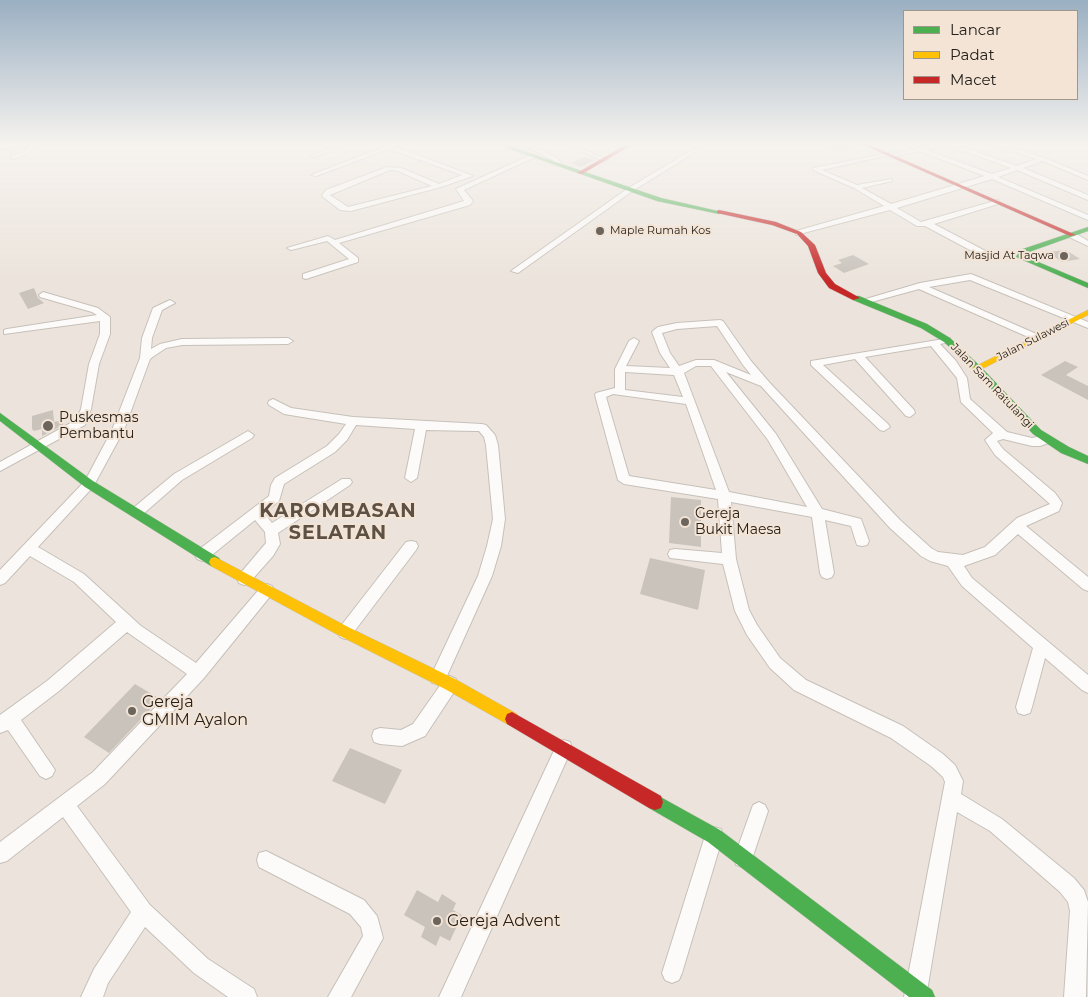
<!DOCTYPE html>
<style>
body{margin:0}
#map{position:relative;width:1088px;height:997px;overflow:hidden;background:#ece4dc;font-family:Montserrat,sans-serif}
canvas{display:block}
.legend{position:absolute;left:903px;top:10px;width:175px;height:90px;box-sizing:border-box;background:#f3e4d5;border:1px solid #a1968a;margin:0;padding:6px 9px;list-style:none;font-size:15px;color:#25201a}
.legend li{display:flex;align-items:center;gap:10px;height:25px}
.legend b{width:25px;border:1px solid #a1968a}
</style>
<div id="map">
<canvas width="1088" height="997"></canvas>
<ul class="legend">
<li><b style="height:6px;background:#4caf50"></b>Lancar</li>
<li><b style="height:6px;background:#ffc107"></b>Padat</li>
<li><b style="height:6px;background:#c62828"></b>Macet</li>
</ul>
</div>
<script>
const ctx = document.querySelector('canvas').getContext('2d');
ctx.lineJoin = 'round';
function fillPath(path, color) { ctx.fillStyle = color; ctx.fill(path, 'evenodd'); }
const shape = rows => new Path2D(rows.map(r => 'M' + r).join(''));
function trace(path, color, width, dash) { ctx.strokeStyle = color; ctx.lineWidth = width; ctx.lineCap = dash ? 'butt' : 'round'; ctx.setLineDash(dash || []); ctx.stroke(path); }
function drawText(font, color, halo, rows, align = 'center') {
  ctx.font = font + ' Montserrat,sans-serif'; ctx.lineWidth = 4; ctx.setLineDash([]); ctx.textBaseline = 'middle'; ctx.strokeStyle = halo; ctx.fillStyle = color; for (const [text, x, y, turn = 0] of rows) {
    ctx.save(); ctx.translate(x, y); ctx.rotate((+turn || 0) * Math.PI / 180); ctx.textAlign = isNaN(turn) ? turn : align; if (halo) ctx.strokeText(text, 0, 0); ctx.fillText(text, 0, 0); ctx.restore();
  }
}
const green = shape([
 [814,143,858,143,862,144,839,152]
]);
const building = shape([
 [584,157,594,160,581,167,571,163],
 [1066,250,1080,259,1062,262,1048,252],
 [853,255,869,264,844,273,833,266,842,263,838,260],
 [34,288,38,298,44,303,28,309,19,293],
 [1065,361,1078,367,1066,375,1088,386,1088,400,1041,375],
 [53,410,54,422,63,420,63,425,42,436,42,429,34,431,32,429,32,416],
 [671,497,701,500,701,547,669,543],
 [650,558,705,570,698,610,640,594],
 [135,684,160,699,109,753,84,737],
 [350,748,402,770,385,804,332,781],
 [417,890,438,902,442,894,456,903,453,910,462,915,450,941,440,936,436,946,421,937,425,927,404,915]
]);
const street = shape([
 [22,143,38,143,28,154,13,159,11,158,11,156,24,152,29,146,0,149,0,145,22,143],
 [345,143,353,143,315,157,310,156,345,143],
 [376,143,392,145,473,176,441,187,351,211,340,210,323,197,322,195,326,190,387,167,401,168,439,184,462,175,389,149,316,176,311,175,383,147,376,143],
 [390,170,398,171,432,186,348,207,330,195,390,170],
 [520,143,527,143,557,158,561,163,560,165,555,166,553,160,520,143],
 [562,143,569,143,608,160,603,161,562,143],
 [610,143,618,143,627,147,624,149,610,143],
 [703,143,710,143,631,192,518,273,511,271,627,189,703,143],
 [900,143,908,143,920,147,953,143,1017,166,1036,159,989,143,997,143,1045,158,1088,176,1088,180,1043,161,1023,168,1088,195,1088,200,1017,170,998,177,1088,215,1088,220,992,179,897,208,921,222,998,200,998,204,934,224,993,255,993,259,987,259,925,226,917,226,890,210,796,235,796,231,884,206,854,188,813,170,813,168,889,153,889,155,822,170,857,185,892,179,892,181,862,188,891,204,985,176,919,151,891,157,891,155,913,149,900,143],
 [950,146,1011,168,992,174,927,150,950,146],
 [533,154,536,156,535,157,464,190,473,201,470,205,339,243,358,258,358,262,306,279,303,278,303,274,349,259,327,241,291,250,287,248,328,236,335,240,464,201,456,189,458,188,533,154],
 [1069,233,1075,233,1088,241,1088,246,1069,237,1069,233],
 [971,274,1088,322,1088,328,970,280,929,287,1041,336,1041,340,1035,340,919,289,864,304,859,301,920,283,971,274],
 [43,292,98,308,110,317,110,334,99,364,91,409,85,425,0,471,0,462,76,420,81,409,89,364,100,334,100,321,4,334,4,330,7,329,97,315,92,312,40,297,39,295,43,292],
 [170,300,175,303,162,310,152,338,151,349,160,344,182,339,288,338,293,341,288,344,182,345,166,348,154,356,150,359,124,430,93,487,38,547,84,574,141,626,196,663,262,586,267,584,272,586,274,590,272,594,204,678,105,784,77,806,150,905,208,959,254,989,257,997,228,997,194,973,145,927,108,983,103,997,81,997,94,969,131,912,63,817,7,861,0,863,0,842,93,772,187,674,127,632,59,691,21,720,55,770,52,776,46,779,40,776,8,730,0,733,0,715,47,681,116,622,74,582,30,556,5,583,0,585,0,570,85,481,112,430,140,358,142,338,153,308,170,300],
 [720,320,723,321,751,361,769,382,900,520,931,548,938,552,963,555,985,547,1017,518,1050,504,995,455,985,440,993,433,961,402,957,378,931,346,865,357,914,410,915,413,910,417,906,416,855,359,823,365,888,424,890,427,884,431,880,430,811,365,811,361,950,338,950,342,940,344,956,361,967,378,970,399,1007,432,1032,438,1047,435,1053,439,1051,442,1040,446,1032,446,1003,439,997,441,1003,449,1055,493,1060,500,1062,503,1059,511,1026,526,1088,577,1088,591,1083,589,1018,534,995,555,964,566,972,578,1088,675,1088,693,1082,690,1045,658,1032,707,1030,713,1024,715,1018,713,1016,707,1033,648,962,586,948,566,930,561,921,556,890,528,761,386,726,372,776,434,822,509,861,519,869,541,867,545,862,546,857,545,851,526,825,520,834,573,832,577,827,579,822,577,820,573,812,517,731,502,736,559,749,610,757,625,780,658,806,680,903,726,943,754,955,765,963,781,961,794,1002,819,1074,878,1084,890,1088,902,1086,997,1064,997,1070,911,1068,902,1060,892,990,831,957,812,926,997,904,997,945,782,943,777,931,766,891,738,794,690,770,668,747,635,735,611,723,564,670,558,668,554,670,550,675,549,722,553,718,499,624,484,618,480,595,395,596,393,615,388,615,369,629,341,634,338,639,341,626,366,670,368,660,353,652,332,654,330,658,327,677,323,720,320],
 [717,326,743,365,751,375,714,360,696,360,679,366,670,353,662,333,677,329,717,326],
 [696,366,711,366,768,440,807,507,729,492,684,373,696,366],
 [625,372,674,375,683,397,625,390,625,372],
 [613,394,686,404,716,490,629,476,606,397,613,394],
 [273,399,291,408,353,417,482,424,486,425,495,435,498,445,505,519,501,546,492,576,446,678,450,676,456,679,458,684,456,689,425,736,402,746,380,744,374,742,372,736,374,730,380,728,401,730,413,724,441,684,432,683,430,678,478,576,487,546,493,519,486,445,484,437,479,431,475,431,426,430,417,478,411,482,405,478,415,429,356,425,347,440,335,452,284,484,279,501,264,513,272,523,342,479,350,479,352,482,350,485,278,533,280,544,273,556,249,583,244,585,239,583,237,579,239,575,266,543,265,532,255,520,207,559,202,561,197,559,195,555,197,551,269,496,271,485,275,478,327,446,339,434,346,424,284,414,269,405,268,403,269,401,273,399],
 [248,431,254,435,252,438,182,480,142,515,132,515,131,512,132,509,174,474,248,431],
 [411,541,416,542,418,546,416,550,350,637,345,639,340,637,338,632,340,627,406,542,411,541],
 [564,740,570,742,572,748,461,997,439,997,558,742,564,740],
 [759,802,765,805,768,811,750,865,743,867,736,865,734,858,753,805,759,802],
 [714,827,721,829,723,836,682,973,679,980,672,983,665,980,662,973,705,836,707,829,714,827],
 [266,851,364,900,377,916,383,938,351,997,328,997,363,936,361,927,350,914,259,867,257,860,259,853,266,851]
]);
const fast = shape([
 [493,143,500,143,661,198,722,212,719,214,657,201,493,143],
 [1088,227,1088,231,1026,253,1024,256,1088,283,1088,288,1016,257,1020,250,1088,227],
 [853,296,859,296,927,324,950,338,980,366,1041,430,1069,447,1088,456,1088,464,1061,453,1033,434,974,370,944,342,921,328,853,300,853,296],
 [0,413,93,481,219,558,221,562,219,566,215,567,211,566,85,487,0,421,0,413],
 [655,794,720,830,932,990,935,997,909,997,708,842,649,808,647,802,649,796,655,794]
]);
const slow = shape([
 [1088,310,1088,315,980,370,974,370,972,368,1088,310],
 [215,557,350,628,455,679,517,714,519,719,517,724,512,726,507,724,445,689,340,636,211,566,209,562,211,558,215,557]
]);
const jam = shape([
 [629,143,635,143,582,174,577,173,629,143],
 [859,143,865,143,1076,235,1070,236,859,143],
 [719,210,776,222,801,232,815,245,826,273,835,284,860,298,853,300,829,288,818,273,808,246,797,234,772,225,717,213,717,211,719,210],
 [512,712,661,796,663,802,661,808,655,810,649,808,507,724,505,719,507,714,512,712]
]);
const markers = [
 [600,231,5,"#6b655e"],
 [1064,256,5,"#6b655e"],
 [48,426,6,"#6b655e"],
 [685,522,5,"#6b655e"],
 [132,711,5,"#6b655e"],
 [437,921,5,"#6b655e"]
];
const farPoinames = [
 ["Maple Rumah Kos",610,231],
 ["Masjid At Taqwa",1054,256,"right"]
];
const farStreetnames = [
 ["Jalan Sulawesi",1033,340,-27],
 ["Jalan Sam Ratulangi",992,386,46]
];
const poiNames = [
 ["Puskesmas",59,418],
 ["Pembantu",59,434],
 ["Gereja",695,514],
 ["Bukit Maesa",695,530]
];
const nearPoinames = [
 ["Gereja",142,702],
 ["GMIM Ayalon",142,720],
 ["Gereja Advent",447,921]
];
const districtNames = [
 ["KAROMBASAN",338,511],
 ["SELATAN",338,533]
];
fillPath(green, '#e6cdb3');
fillPath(building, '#c9c3bc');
trace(street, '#c6c0b9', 2);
trace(fast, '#c6c0b9', 1);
trace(slow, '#c6c0b9', 1);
trace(jam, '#c6c0b9', 1);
fillPath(street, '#fcfbfa');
fillPath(fast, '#4caf50');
fillPath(slow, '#ffc107');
fillPath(jam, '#c62828');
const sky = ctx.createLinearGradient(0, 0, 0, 282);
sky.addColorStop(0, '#9aafc2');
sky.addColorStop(0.51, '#f6f3ef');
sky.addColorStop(1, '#f6f3ef00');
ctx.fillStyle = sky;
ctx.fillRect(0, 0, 1088, 282);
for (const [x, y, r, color] of markers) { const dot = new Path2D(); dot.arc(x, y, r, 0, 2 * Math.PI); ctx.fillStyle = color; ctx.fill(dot); trace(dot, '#f3e4d5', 2); }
drawText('11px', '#25201a', '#f3e4d5', farPoinames, 'left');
drawText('11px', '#25201a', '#f3e4d5', farStreetnames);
drawText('14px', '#25201a', '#f3e4d5', poiNames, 'left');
drawText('16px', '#25201a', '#f3e4d5', nearPoinames, 'left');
ctx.letterSpacing = '1px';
drawText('bold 19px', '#5d5044', '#f3e4d5', districtNames);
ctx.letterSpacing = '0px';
</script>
